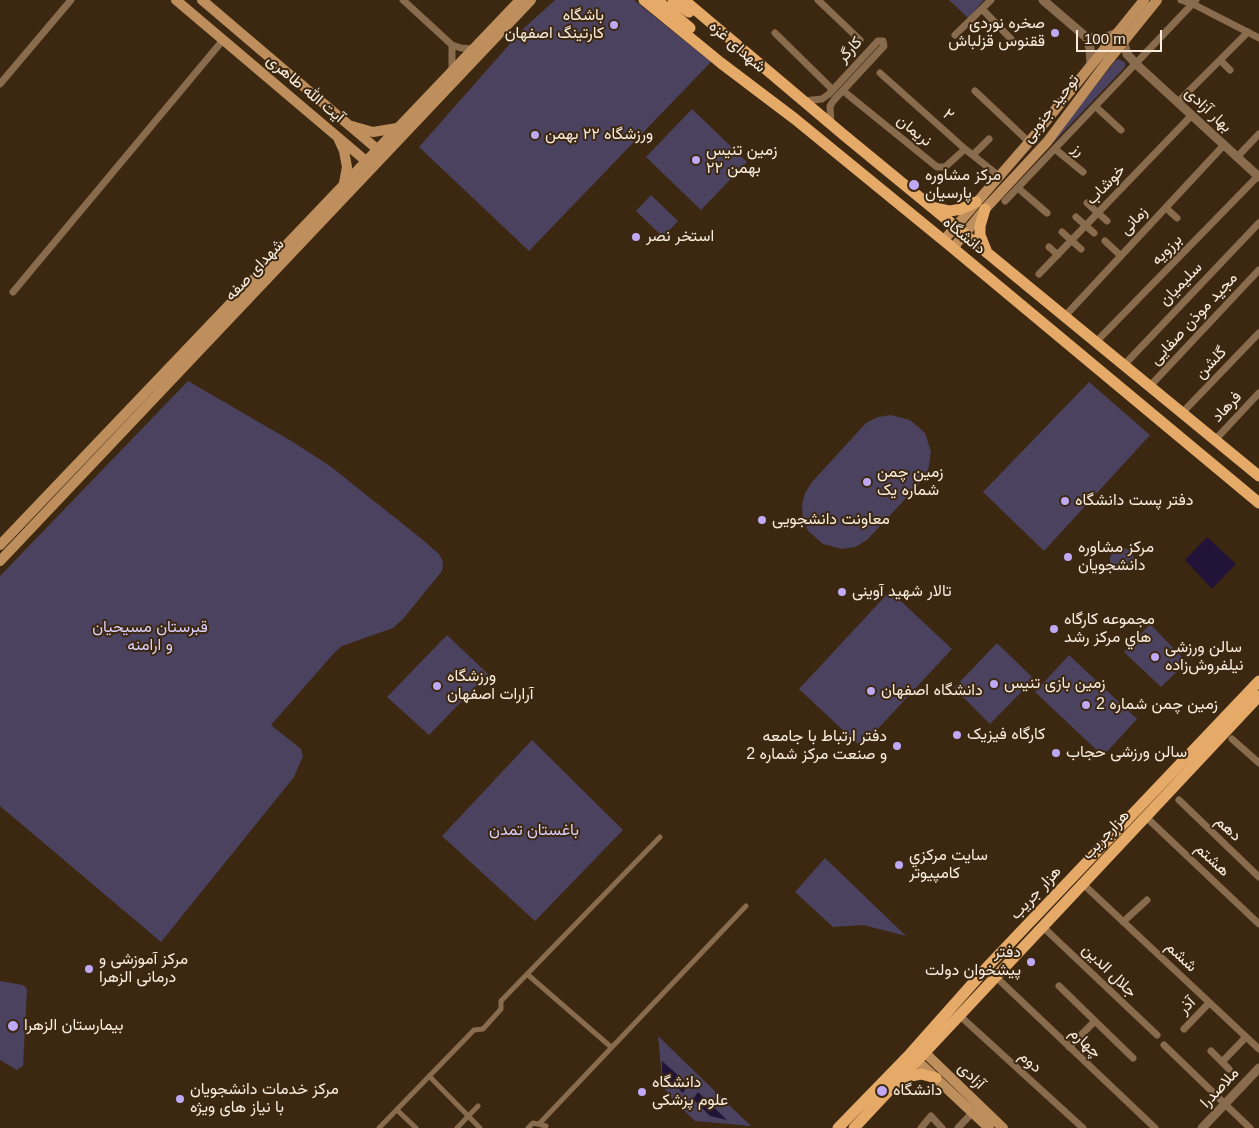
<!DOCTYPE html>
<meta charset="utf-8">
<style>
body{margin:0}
#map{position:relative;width:1259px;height:1128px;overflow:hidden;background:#3c2811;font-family:Helvetica,sans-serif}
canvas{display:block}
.scale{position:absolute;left:1076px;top:30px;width:86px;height:22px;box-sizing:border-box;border:2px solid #faeddf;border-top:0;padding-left:6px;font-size:15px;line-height:18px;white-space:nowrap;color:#faeddf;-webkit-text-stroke:4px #3c2811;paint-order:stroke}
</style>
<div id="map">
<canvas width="1259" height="1128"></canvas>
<div class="scale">100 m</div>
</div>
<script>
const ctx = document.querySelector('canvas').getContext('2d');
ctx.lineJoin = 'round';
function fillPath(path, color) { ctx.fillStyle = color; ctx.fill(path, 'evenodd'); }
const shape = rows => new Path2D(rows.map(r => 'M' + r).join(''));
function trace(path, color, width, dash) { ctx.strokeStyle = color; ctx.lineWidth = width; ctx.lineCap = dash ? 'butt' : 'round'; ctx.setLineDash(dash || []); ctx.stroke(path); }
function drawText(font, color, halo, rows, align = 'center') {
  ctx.font = font + ' Helvetica,Vazirmatn,sans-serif'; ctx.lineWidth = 4; ctx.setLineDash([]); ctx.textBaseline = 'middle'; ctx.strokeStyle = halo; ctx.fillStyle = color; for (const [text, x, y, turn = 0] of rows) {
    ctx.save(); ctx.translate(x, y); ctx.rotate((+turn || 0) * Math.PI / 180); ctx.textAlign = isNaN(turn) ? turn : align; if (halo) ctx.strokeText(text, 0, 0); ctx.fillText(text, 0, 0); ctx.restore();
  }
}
const green = shape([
 [555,0,634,0,711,62,529,251,419,147,523,29],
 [949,0,984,0,968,18],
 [1118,59,1125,62,1125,67,1014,184,1057,135,1115,61],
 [692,109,747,162,701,210,646,157],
 [651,195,678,221,663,237,636,211],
 [188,381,293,442,330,466,423,540,439,554,443,562,442,571,403,619,393,628,342,646,335,652,271,725,301,749,303,756,294,777,161,942,0,806,0,576],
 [1089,382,1150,435,1044,551,983,492],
 [891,415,910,420,925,433,931,452,928,471,921,482,867,540,855,547,842,549,823,544,808,531,803,519,802,505,805,493,812,482,866,423,878,417],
 '1110 560a12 12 0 1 1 24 0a12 12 0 1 1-24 0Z',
 [890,591,952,649,861,747,799,689],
 [1150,624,1187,662,1161,687,1124,652],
 [447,635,488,674,429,735,387,697],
 [997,643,1034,679,990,724,954,688],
 [1069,655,1137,719,1103,756,1035,692],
 [532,740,623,830,535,921,442,836],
 [825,858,906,936,863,925,833,927,795,892],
 [0,981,23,985,27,989,23,1066,17,1070,0,1060],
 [658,1036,751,1126,695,1121,676,1103,663,1087]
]);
const water = shape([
 [1207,537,1236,564,1212,589,1185,560],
 [662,1061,688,1084,683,1093,662,1073],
 [698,1092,727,1120,710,1116,693,1099]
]);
const pedestrian = shape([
 [527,974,611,1047],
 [429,1076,480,1128],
 [397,1110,416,1128],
 [539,1124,746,906],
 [379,1128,474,1030,483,1029,501,1009,501,1001,660,837],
 [457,1128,478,1106],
 [528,1128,533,1123,546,1126]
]);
const minor = shape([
 [403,0,452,45,461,48,473,49],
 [818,0,860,40],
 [1181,0,1193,4,1259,38],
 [982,9,1011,39],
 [775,33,833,90],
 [955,35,991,0],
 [452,45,452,70],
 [1220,60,1230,70],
 [880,73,965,149,999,176],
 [0,84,71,0],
 [975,91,1029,142],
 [847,94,937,167,945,167,965,149],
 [803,101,822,99,829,94,878,41,883,41,884,46,834,100,830,106,831,125],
 [1178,102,1248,32],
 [1095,106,1121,130],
 [1055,149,1083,172],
 [973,155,989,139],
 [1237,157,1259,134],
 [1018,188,1047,213],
 [1005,201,1196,0],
 [1087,203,1107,221],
 [1166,208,1177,218],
 [1076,217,1094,233],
 [1062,232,1081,249],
 [1105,241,1121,256],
 [1049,247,1058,255],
 [1039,274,1192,115],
 [13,292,223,40],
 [1065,316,1224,145],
 [1096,342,1258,176],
 [1124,365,1259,223],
 [1150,386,1259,270],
 [1182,413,1259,333],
 [1215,440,1259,393],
 [1232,739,1259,763],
 [1179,800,1259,877],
 [1146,817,1259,924],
 [1083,884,1259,1049],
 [1123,922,1147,900],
 [1043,927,1157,1035],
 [996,977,1155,1128],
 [1059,986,1133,1058],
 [959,1015,1083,1128],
 [1184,1029,1209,1003],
 [1164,1045,1225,1104],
 [1069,1047,1095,1021],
 [1211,1051,1229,1069],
 [1222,1062,1246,1037],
 [1228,1107,1250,1128],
 [921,1128,931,1116,942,1128],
 [958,1128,972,1113]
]);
const tertiary = shape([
 [1043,0,1086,37],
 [1086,37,1101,39,1117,33],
 [1086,37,1090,48,1091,65],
 [1123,41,1127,54,1136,64,1259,177],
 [1202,1128,1259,1068]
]);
const secondary = shape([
 [176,0,366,161,378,161,377,149,202,0],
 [352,126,373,132,397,128],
 [339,140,344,151,347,167,344,183],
 [944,240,1029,142,1144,0],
 [953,248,985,209,1047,142,1107,62,1157,0],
 [0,545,520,0],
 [0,561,531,0],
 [919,1047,1003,1128],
 [911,1055,989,1128]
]);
const primary = shape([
 [644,0,721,63,795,119,948,244,1259,503],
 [657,0,690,28],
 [673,0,689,12],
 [684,0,845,136,1259,476],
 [932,207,950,211,961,209,976,202],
 [985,209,980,226,980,235,986,250],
 [901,1078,921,1074,936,1078],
 [838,1128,910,1054,990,964,1259,681],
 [854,1128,1259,696]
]);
const markers = [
 [614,25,5,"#bfa9f4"],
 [1055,33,5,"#bfa9f4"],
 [535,135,5,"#bfa9f4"],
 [696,160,5,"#bfa9f4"],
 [914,185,6,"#bfa9f4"],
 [636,237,5,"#bfa9f4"],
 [867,482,5,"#bfa9f4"],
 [1065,501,5,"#bfa9f4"],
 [762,520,5,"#bfa9f4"],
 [1068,557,5,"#bfa9f4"],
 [842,592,5,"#bfa9f4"],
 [1054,629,5,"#bfa9f4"],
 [1155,657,5,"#bfa9f4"],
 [994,684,5,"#bfa9f4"],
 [437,686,5,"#bfa9f4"],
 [871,691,5,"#bfa9f4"],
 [1086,705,5,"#bfa9f4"],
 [957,735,5,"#bfa9f4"],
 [897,746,5,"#bfa9f4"],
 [1056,753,5,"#bfa9f4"],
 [899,865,5,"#bfa9f4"],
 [1031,962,5,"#bfa9f4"],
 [89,969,5,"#bfa9f4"],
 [13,1026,6,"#bfa9f4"],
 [882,1091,6,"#bfa9f4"],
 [642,1092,5,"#bfa9f4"],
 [180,1099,5,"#bfa9f4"]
];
const poiNames = [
 ["باشگاه",604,16,"right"],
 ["کارتینگ اصفهان",604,34,"right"],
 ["صخره نوردی",1045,24,"right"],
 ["ققنوس قزلباش",1045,42,"right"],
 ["ورزشگاه ۲۲ بهمن",545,135],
 ["زمین تنیس",706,151],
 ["۲۲ بهمن",706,169],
 ["مرکز مشاوره",925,176],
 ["پارسیان",925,194],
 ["استخر نصر",646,237],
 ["زمین چمن",877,473],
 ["شماره یک",877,491],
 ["دفتر پست دانشگاه",1075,501],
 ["معاونت دانشجویی",772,520],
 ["مرکز مشاوره",1078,548],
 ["دانشجویان",1078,566],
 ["تالار شهید آوینی",852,592],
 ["مجموعه کارگاه",1064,620],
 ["هاي مرکز رشد",1064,638],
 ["سالن ورزشی",1165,648],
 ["نیلفروش‌زاده",1165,666],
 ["ورزشگاه",447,677],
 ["آرارات اصفهان",447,695],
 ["زمین بازی تنیس",1004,684],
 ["دانشگاه اصفهان",881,691],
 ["زمین چمن شماره 2",1096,705],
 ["کارگاه فیزیک",967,735],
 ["دفتر ارتباط با جامعه",887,737,"right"],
 ["و صنعت مرکز شماره 2",887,755,"right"],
 ["سالن ورزشی حجاب",1066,753],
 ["سايت مرکزي",909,856],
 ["کامپيوتر",909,874],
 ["دفتر",1021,953,"right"],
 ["پیشخوان دولت",1021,971,"right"],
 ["مرکز آموزشی و",99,960],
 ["درمانی الزهرا",99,978],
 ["بیمارستان الزهرا",24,1026],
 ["دانشگاه",652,1083],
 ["علوم پزشکی",652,1101],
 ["مرکز خدمات دانشجویان",190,1090],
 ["با نیاز های ویژه",190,1108],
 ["دانشگاه",893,1091]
];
const streetNames = [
 ["شهدای غزه",737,47,41],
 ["کارگر",850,50,-47],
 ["آیت الله طاهری",305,89,40],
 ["توحید جنوبی",1051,109,-52],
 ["بهار آزادی",1208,110,43],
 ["۲",948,115,42],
 ["نریمان",914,131,39],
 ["رز",1078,150,40],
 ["خوشاب",1106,185,-46],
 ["زمانی",1134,221,-47],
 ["دانشگاه",964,236,39],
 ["برزویه",1167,250,-46],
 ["شهدای صفه",255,270,-47],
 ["سلیمیان",1181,284,-46],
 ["مجید موذن صفایی",1194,319,-47],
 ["گلشن",1211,363,-46],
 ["فرهاد",1227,407,-47],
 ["دهم",1228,829,43],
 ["هزارجریب",1106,835,-47],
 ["هشتم",1212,860,43],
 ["هزار جریب",1036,893,-47],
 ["ششم",1181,957,43],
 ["جلال الدین",1109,971,44],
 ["آذر",1187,1006,-45],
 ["چهارم",1085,1043,43],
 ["دوم",1030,1062,42],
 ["آزادی",971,1076,44],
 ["ملاصدرا",1220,1088,-47]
];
const parkNames = [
 ["قبرستان مسیحیان",150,628],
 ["و ارامنه",150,646],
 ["باغستان تمدن",534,831]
];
fillPath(green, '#4a425f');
fillPath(water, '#211438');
trace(pedestrian, '#896c4d', 5);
trace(minor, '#896c4d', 7);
trace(tertiary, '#896c4d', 9);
trace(secondary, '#be8f5d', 10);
trace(primary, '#e6aa68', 11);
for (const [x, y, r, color] of markers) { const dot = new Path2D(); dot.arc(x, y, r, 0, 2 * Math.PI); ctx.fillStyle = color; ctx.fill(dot); trace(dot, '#3c2811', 2); }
drawText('16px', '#faeddf', '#3c2811', poiNames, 'left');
drawText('16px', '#faeddf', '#3c2811', streetNames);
drawText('16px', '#dcd1fc', '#3c2811', parkNames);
</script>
